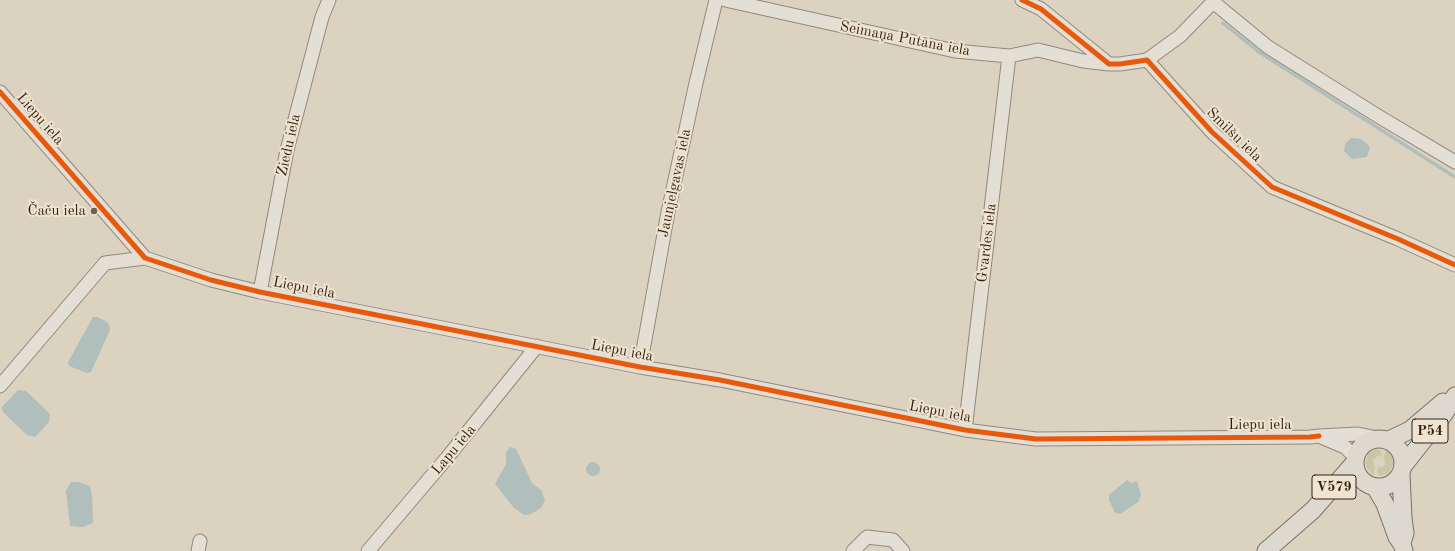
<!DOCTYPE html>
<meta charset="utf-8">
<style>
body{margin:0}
canvas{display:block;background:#dbd2c0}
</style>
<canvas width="1455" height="551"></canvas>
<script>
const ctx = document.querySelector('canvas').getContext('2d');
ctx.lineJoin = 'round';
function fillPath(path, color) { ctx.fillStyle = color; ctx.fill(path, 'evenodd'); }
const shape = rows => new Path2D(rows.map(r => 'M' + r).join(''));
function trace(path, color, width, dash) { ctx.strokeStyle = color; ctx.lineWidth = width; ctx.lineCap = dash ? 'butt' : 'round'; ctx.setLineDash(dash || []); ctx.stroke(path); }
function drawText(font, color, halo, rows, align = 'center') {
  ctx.font = font + ' "Old Standard TT",serif'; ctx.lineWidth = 4; ctx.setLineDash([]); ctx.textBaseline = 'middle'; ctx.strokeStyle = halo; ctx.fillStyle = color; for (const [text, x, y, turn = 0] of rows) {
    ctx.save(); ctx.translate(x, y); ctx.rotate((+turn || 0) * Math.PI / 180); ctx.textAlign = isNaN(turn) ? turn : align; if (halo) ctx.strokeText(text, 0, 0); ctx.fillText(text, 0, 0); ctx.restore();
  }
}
const green = shape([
 [1375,449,1380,450,1382,455,1380,457,1379,455,1374,459,1373,462,1375,467,1373,475,1366,467,1366,462,1368,454],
 [1386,449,1391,453,1394,464,1388,473,1381,476,1379,475,1377,470,1379,466,1381,468,1385,465,1384,457]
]);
const water = shape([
 [1351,138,1361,139,1370,147,1367,157,1352,159,1344,151,1345,144],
 [93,317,97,317,106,321,109,325,110,330,91,372,87,373,69,366,68,362],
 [18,390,26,391,50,414,49,422,35,437,27,435,3,412,2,407],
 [510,447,516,449,532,483,541,490,545,501,541,508,531,514,524,515,514,508,495,484,506,464,506,453],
 '586 469a7 7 0 1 1 14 0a7 7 0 1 1-14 0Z',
 [1127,480,1131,483,1137,481,1141,495,1138,502,1120,514,1115,513,1109,500,1109,495],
 [71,482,79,482,90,486,92,495,93,523,83,527,70,526,66,491]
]);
const stream = shape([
 [1223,23,1259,52,1455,177]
]);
const minor = shape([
 [725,0,955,51,1009,56,1038,50,1083,61,1109,64],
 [1022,0,1041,9,1109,64,1120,64,1147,60,1212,132,1272,187,1398,239,1455,265],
 [1213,2,1268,47,1378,116,1455,162],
 [1147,60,1180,36,1215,0],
 [0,92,145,258,211,280,260,292,640,367,720,380,965,430,1036,439,1310,437,1319,436],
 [260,292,287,150,322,17,329,0],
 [640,367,668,212,696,83,716,0],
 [0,386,105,263,145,258],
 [965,430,1009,56],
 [1355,457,1345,447,1319,436,1358,434,1377,438],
 [198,551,200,541],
 [368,551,446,459,537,346],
 [853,551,867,537,893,540,903,551]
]);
const major = shape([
 '1355 463a24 24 0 1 1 48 0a24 24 0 1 1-48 0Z',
 [1389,440,1410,430,1443,402],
 [1404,465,1444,414,1455,396],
 [1401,474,1403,518,1405,533,1402,543],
 [1375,487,1385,504,1397,537,1402,544,1404,551],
 [1266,551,1313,510,1355,462]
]);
const cycleway = shape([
 [1022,0,1041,9,1109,64,1120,64,1147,60,1212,132,1272,187,1398,239,1455,265],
 [0,92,145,258,211,280,260,292,640,367,720,380,965,430,1036,439,1310,437,1319,436]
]);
const markers = [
 [94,211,4,"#6f5d4f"]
];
const shields = [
 [1430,431,36],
 [1334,487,44]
];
const shieldNames = [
 ["P54",1430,431],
 ["V579",1334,487]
];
const streetNames = [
 ["Seimaņa Putāna iela",905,39,11],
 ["Liepu iela",40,119,49],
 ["Smilšu iela",1234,135,44],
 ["Ziedu iela",289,145,-77],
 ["Jaunjelgavas iela",675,183,-78],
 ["Gvardes iela",987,243,-83],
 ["Liepu iela",304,288,11],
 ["Liepu iela",622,351,11],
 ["Liepu iela",940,412,11],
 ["Liepu iela",1260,425],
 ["Lapu iela",454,450,-50]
];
const poiNames = [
 ["Čaču iela",86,211]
];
fillPath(green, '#c8c6a3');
fillPath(water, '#b0bebc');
trace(stream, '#b0bebc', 3.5);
trace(minor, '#91897d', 15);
trace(major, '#7a7166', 19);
trace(minor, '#e4dfd5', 13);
trace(major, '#ded9ce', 17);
trace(cycleway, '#e8590c', 5);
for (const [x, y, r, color] of markers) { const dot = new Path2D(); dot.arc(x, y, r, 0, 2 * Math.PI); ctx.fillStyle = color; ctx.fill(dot); trace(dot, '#efe4cf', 1.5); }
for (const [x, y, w] of shields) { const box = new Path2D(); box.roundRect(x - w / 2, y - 12, w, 24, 3); ctx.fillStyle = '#efe4cf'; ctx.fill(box); trace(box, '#351e12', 1); }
drawText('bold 14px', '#351e12', null, shieldNames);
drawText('15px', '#351e12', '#efe4cf', streetNames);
drawText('15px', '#351e12', '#efe4cf', poiNames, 'right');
</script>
